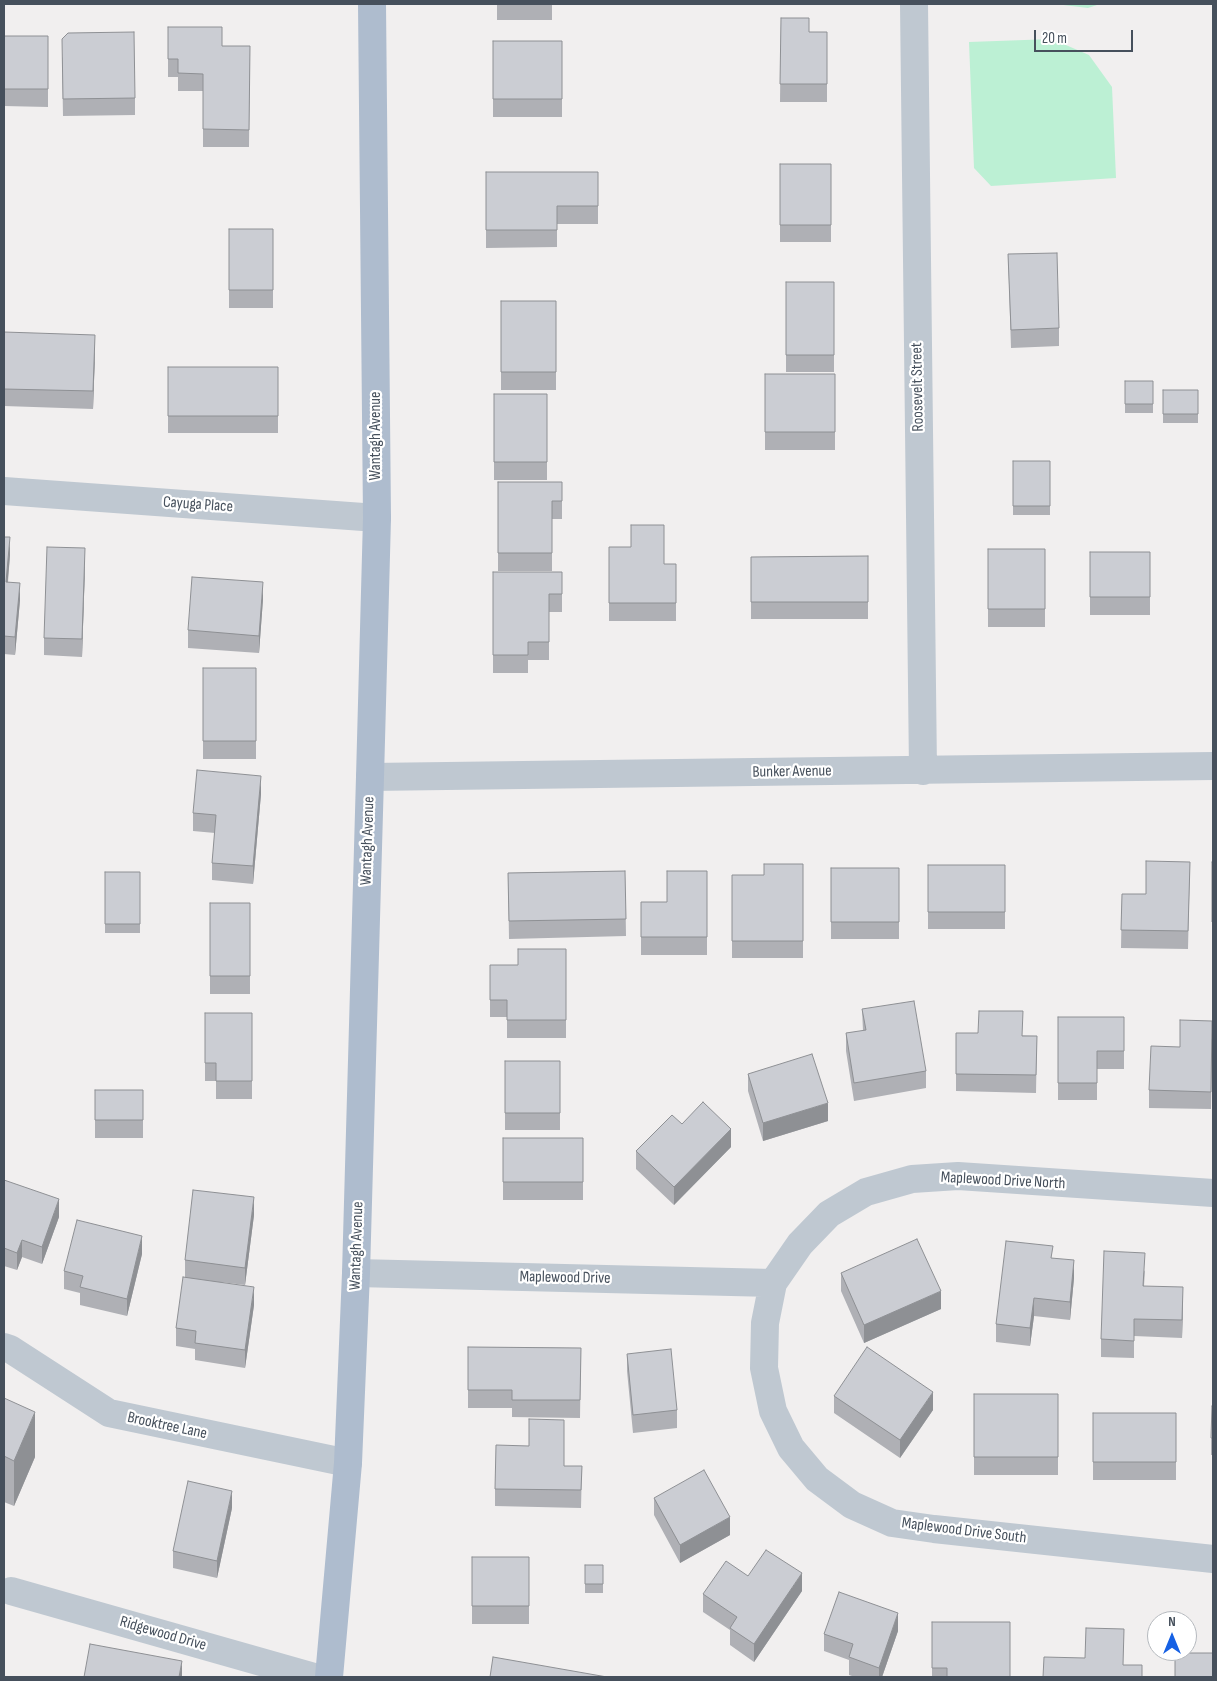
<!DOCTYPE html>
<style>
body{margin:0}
#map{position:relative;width:1217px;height:1681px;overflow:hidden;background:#f1efef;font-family:"Sofia Sans Condensed",sans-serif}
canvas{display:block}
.frame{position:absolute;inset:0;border:5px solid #46505c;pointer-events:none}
.north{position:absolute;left:1147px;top:1611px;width:50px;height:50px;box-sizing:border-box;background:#fff;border:1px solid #b5b9be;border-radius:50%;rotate:0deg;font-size:14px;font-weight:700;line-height:20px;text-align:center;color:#46505c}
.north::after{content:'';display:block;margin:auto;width:18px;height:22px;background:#1661e4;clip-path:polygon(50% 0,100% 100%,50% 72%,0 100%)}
.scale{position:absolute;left:1034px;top:30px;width:99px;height:22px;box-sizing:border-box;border:2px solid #46505c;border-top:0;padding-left:6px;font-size:15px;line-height:18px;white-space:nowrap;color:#46505c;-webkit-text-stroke:4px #fff;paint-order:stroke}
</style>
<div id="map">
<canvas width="1217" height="1681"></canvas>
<div class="frame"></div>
<div class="north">N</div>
<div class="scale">20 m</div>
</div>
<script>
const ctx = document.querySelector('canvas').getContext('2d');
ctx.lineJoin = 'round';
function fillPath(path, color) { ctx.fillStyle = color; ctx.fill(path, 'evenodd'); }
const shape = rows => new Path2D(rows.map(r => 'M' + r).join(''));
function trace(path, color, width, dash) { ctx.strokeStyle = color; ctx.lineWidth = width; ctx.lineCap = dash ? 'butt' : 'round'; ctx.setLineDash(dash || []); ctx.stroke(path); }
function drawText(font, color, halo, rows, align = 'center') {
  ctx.font = font + ' "Sofia Sans Condensed",sans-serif'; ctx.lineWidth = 4.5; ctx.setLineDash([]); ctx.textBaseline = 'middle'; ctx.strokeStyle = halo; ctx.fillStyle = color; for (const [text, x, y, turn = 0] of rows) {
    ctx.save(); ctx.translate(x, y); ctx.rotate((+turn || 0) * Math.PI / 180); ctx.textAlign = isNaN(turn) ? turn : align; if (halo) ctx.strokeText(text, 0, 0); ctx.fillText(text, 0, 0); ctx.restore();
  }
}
const green = shape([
 [1055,4,1100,4,1088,8],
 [1052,39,1089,55,1112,87,1116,178,991,186,974,168,969,42]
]);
const minor = shape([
 [914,4,923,771],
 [4,491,377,518],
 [370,777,1213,766],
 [1213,1193,958,1176,912,1179,866,1192,829,1214,800,1244,773,1283,765,1323,764,1368,773,1411,791,1448,817,1479,852,1505,892,1523,934,1529,1213,1559],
 [356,1273,773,1283],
 [4,1347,10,1349,109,1413,348,1463],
 [11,1591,314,1677]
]);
const major = shape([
 [329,1677,348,1463,356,1273,370,777,377,518,372,4]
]);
const wall = shape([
 [497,4,552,4,552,20,497,20],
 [781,18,809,32,827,32,827,102,780,102],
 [168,27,222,46,250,46,249,147,203,147,203,91,178,91,178,77,168,77],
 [4,36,48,36,48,107,4,106],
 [493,41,562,41,562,117,493,117],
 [62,57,135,98,135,115,63,116],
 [780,164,831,164,831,242,780,242],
 [486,172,598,172,598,224,557,224,557,247,486,248],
 [229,229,273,229,273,308,229,308],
 [1008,254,1059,328,1059,346,1011,348],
 [786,282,834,282,834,372,786,372],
 [501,301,556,301,556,390,501,390],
 [4,332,95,353,93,409,4,406],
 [168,367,278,367,278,433,168,433],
 [765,374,835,374,835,450,765,450],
 [1125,381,1153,381,1153,413,1125,413],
 [1163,390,1198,390,1198,423,1163,423],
 [494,394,547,394,547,480,494,480],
 [1013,461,1050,461,1050,515,1013,515],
 [498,482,562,482,562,519,552,519,552,571,498,571],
 [4,537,10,555,8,582,20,600,15,655,4,654],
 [609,547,664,564,676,564,676,621,609,621],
 [988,549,1045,549,1045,627,988,627],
 [1090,552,1150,552,1150,615,1090,615],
 [868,556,868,619,751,619,751,557],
 [85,566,82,657,44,655,44,638],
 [493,572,562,572,562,612,549,612,549,660,528,660,528,673,493,673],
 [263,599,259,653,188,648,188,630],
 [203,668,256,668,256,759,203,759],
 [261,794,253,884,212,880,212,863,215,833,193,831,193,813],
 [1190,862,1188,949,1121,948,1122,894,1146,894],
 [1212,862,1213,862,1213,939,1212,939],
 [803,864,803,958,732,958,732,875,764,875],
 [928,865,1005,865,1005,929,928,929],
 [831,868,899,868,899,939,831,939],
 [625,871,626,936,509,939,508,873],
 [707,871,707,955,641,955,641,902,667,902],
 [105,872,140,872,140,933,105,933],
 [210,903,250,903,250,994,210,994],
 [566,949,566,1038,507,1038,507,1017,490,1017,490,965,518,965],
 [862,1009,926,1071,926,1088,854,1101,846,1051,846,1033,863,1031],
 [205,1013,252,1013,252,1099,216,1099,216,1081,205,1081],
 [1058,1017,1124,1017,1124,1069,1097,1069,1097,1100,1058,1100],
 [956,1033,1037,1036,1036,1093,956,1091],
 [1212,1039,1211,1109,1149,1108,1149,1090,1180,1047],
 [505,1061,560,1061,560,1130,505,1130],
 [748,1074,828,1121,763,1141,748,1091],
 [95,1090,143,1090,143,1138,95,1138],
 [682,1124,731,1147,674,1205,636,1169,636,1151],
 [503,1138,583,1138,583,1200,503,1200],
 [4,1180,59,1217,42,1264,22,1257,17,1270,4,1266],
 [254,1215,245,1285,221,1282,254,1305,245,1368,195,1360,195,1349,176,1346,176,1328,185,1277,185,1260],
 [142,1254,127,1316,80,1305,80,1293,64,1289,64,1271],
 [1053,1258,1074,1278,1070,1320,1034,1316,1030,1346,996,1342,996,1324],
 [1145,1270,1144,1286,1183,1304,1182,1338,1134,1336,1134,1358,1101,1357,1101,1339],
 [841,1273,941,1309,864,1343,841,1291],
 [468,1347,581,1348,580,1418,512,1417,512,1408,468,1408],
 [627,1354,677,1410,677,1428,633,1433,627,1371],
 [974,1394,1058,1394,1058,1475,974,1475],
 [834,1396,933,1410,900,1458,834,1413],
 [4,1398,35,1457,14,1506,4,1502],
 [1213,1406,1213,1455,1211,1455,1211,1438],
 [1093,1413,1176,1413,1176,1480,1093,1480],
 [564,1466,582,1466,581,1508,495,1506,495,1489],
 [654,1498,730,1535,680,1563,654,1515],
 [232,1508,217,1578,173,1568,173,1551],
 [472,1557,529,1557,529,1624,472,1624],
 [585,1565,603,1565,603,1593,585,1593],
 [748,1576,802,1591,754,1662,730,1645,730,1630,703,1612,703,1594],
 [932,1622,1010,1677,932,1677],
 [898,1631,882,1677,855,1677,849,1675,849,1660,824,1651,824,1634]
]);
const shadedWall = shape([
 [95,335,95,353,93,409,93,391],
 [10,537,10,555,6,599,6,582],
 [85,548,85,566,82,657,82,639],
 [263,582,263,599,259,653,259,636],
 [20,583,20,600,15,655,15,637],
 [261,776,261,794,253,884,253,866],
 [828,1103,828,1121,763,1141,763,1123],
 [731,1129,731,1147,674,1205,674,1187],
 [254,1197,254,1215,245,1285,245,1268],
 [59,1199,59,1217,42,1264,42,1247],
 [142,1236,142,1254,127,1316,127,1299],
 [22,1240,22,1257,17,1270,17,1253],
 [1074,1260,1074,1278,1070,1320,1070,1302],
 [254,1287,254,1305,245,1368,245,1350],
 [1183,1287,1183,1304,1182,1338,1182,1320],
 [941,1291,941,1309,864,1343,864,1325],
 [1034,1298,1034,1316,1030,1346,1030,1328],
 [933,1392,933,1410,900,1458,900,1440],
 [35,1412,35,1457,14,1506,14,1461],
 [232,1491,232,1508,217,1578,217,1561],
 [730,1517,730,1535,680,1563,680,1545],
 [802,1573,802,1591,754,1662,754,1644],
 [898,1613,898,1631,882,1677,879,1677,879,1668],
 [182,1661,182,1677,179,1677]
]);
const building = shape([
 [781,18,809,18,809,32,827,32,827,84,780,84,781,18],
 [168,27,222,27,222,46,250,46,249,130,203,129,203,74,178,73,178,59,168,59,168,27],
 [134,32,135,98,63,99,62,39,68,33,134,32],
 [4,36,48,36,48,89,4,89,4,36],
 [493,41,562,41,562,99,493,99,493,41],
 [780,164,831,164,831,225,780,225,780,164],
 [486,172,598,172,598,206,557,206,557,230,486,230,486,172],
 [229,229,273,229,273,290,229,290,229,229],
 [1057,253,1059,328,1011,330,1008,254,1057,253],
 [786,282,834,282,834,355,786,355,786,282],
 [501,301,556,301,556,372,501,372,501,301],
 [4,332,95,335,93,391,4,389,4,332],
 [168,367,278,367,278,416,168,416,168,367],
 [765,374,835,374,835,432,765,432,765,374],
 [1125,381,1153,381,1153,404,1125,404,1125,381],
 [1163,390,1198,390,1198,414,1163,414,1163,390],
 [494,394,547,394,547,462,494,462,494,394],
 [1013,461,1050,461,1050,506,1013,506,1013,461],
 [498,482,562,482,562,501,552,501,552,553,498,553,498,482],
 [631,525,664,525,664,564,676,564,676,603,609,603,609,547,631,547,631,525],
 [4,537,10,537,6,582,20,583,15,637,4,636,4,537],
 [47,547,85,548,82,639,44,638,47,547],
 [988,549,1045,549,1045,609,988,609,988,549],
 [1090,552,1150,552,1150,597,1090,597,1090,552],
 [868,556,868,602,751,602,751,557,868,556],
 [493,572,562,572,562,594,549,594,549,642,528,642,528,655,493,655,493,572],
 [192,577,263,582,259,636,188,630,192,577],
 [203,668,256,668,256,741,203,741,203,668],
 [197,770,261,776,253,866,212,863,216,815,193,813,197,770],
 [1146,861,1190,862,1188,931,1121,930,1122,894,1146,894,1146,861],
 [1212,862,1213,862,1213,922,1212,922,1212,862],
 [764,864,803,864,803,941,732,941,732,875,764,875,764,864],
 [928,865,1005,865,1005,912,928,912,928,865],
 [831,868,899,868,899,922,831,922,831,868],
 [625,871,626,919,509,921,508,873,625,871],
 [667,871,707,871,707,937,641,937,641,902,667,902,667,871],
 [105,872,140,872,140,924,105,924,105,872],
 [210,903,250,903,250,976,210,976,210,903],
 [518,949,566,949,566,1020,507,1020,507,1000,490,1000,490,965,518,965,518,949],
 [914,1001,926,1071,854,1083,846,1033,866,1030,862,1009,914,1001],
 [979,1011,1023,1011,1022,1036,1037,1036,1036,1075,956,1074,956,1033,978,1033,979,1011],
 [205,1013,252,1013,252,1081,216,1081,216,1063,205,1063,205,1013],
 [1058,1017,1124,1017,1124,1051,1097,1051,1097,1083,1058,1083,1058,1017],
 [1180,1020,1212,1021,1211,1092,1149,1090,1151,1046,1180,1047,1180,1020],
 [812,1054,828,1103,763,1123,748,1074,812,1054],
 [505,1061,560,1061,560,1113,505,1113,505,1061],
 [95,1090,143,1090,143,1120,95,1120,95,1090],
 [703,1102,731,1129,674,1187,636,1151,672,1115,682,1124,703,1102],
 [503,1138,583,1138,583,1182,503,1182,503,1138],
 [4,1180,59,1199,42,1247,22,1240,17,1253,4,1248,4,1180],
 [193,1190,254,1197,245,1268,185,1260,193,1190],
 [77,1220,142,1236,127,1299,80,1287,83,1276,64,1271,77,1220],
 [917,1239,941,1291,864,1325,841,1273,917,1239],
 [1006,1241,1053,1246,1051,1258,1074,1260,1070,1302,1034,1298,1030,1328,996,1324,1006,1241],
 [1104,1251,1145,1253,1143,1286,1183,1287,1182,1320,1134,1319,1134,1341,1101,1339,1104,1251],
 [183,1277,254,1287,245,1350,195,1343,196,1331,176,1328,183,1277],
 [468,1347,581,1348,580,1400,512,1400,512,1390,468,1390,468,1347],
 [867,1347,933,1392,900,1440,834,1396,867,1347],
 [671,1349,677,1410,633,1415,627,1354,671,1349],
 [974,1394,1058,1394,1058,1457,974,1457,974,1394],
 [4,1398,35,1412,14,1461,4,1456,4,1398],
 [1212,1406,1213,1406,1213,1438,1211,1438,1212,1406],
 [1093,1413,1176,1413,1176,1462,1093,1462,1093,1413],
 [529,1419,564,1420,564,1466,582,1466,581,1490,495,1489,496,1445,529,1446,529,1419],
 [704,1470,730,1517,680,1545,654,1498,704,1470],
 [188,1481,232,1491,217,1561,173,1551,188,1481],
 [766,1550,802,1573,754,1644,730,1628,737,1617,703,1594,726,1561,748,1576,766,1550],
 [472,1557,529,1557,529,1606,472,1606,472,1557],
 [585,1565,603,1565,603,1584,585,1584,585,1565],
 [839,1592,898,1613,879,1668,849,1657,853,1644,824,1634,839,1592],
 [932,1622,1010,1622,1010,1677,947,1677,947,1668,932,1668,932,1622],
 [1086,1628,1124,1629,1123,1665,1142,1665,1142,1677,1043,1677,1044,1657,1085,1658,1086,1628],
 [90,1644,182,1661,179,1677,84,1677,90,1644],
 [1175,1653,1213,1653,1213,1677,1175,1677,1175,1653],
 [493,1657,607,1677,490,1677,493,1657]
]);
const streetNames = [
 ["Roosevelt Street",918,387,-91],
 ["Wantagh Avenue",376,436,-90],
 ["Cayuga Place",198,505,4],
 ["Bunker Avenue",792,772,-1],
 ["Wantagh Avenue",368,841,-88],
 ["Maplewood Drive North",1003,1181,3],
 ["Wantagh Avenue",357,1246,-88],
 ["Maplewood Drive",565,1278,1],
 ["Brooktree Lane",167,1426,12],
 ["Maplewood Drive South",964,1531,7],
 ["Ridgewood Drive",163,1634,16]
];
fillPath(green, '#bcf0d4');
trace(minor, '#bfc8d1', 28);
trace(major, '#aebcce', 28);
fillPath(wall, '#afb0b5');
fillPath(shadedWall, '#8e9094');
fillPath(building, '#cbcdd3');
trace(building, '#8e9094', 1);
drawText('16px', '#46505c', '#fff', streetNames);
</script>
